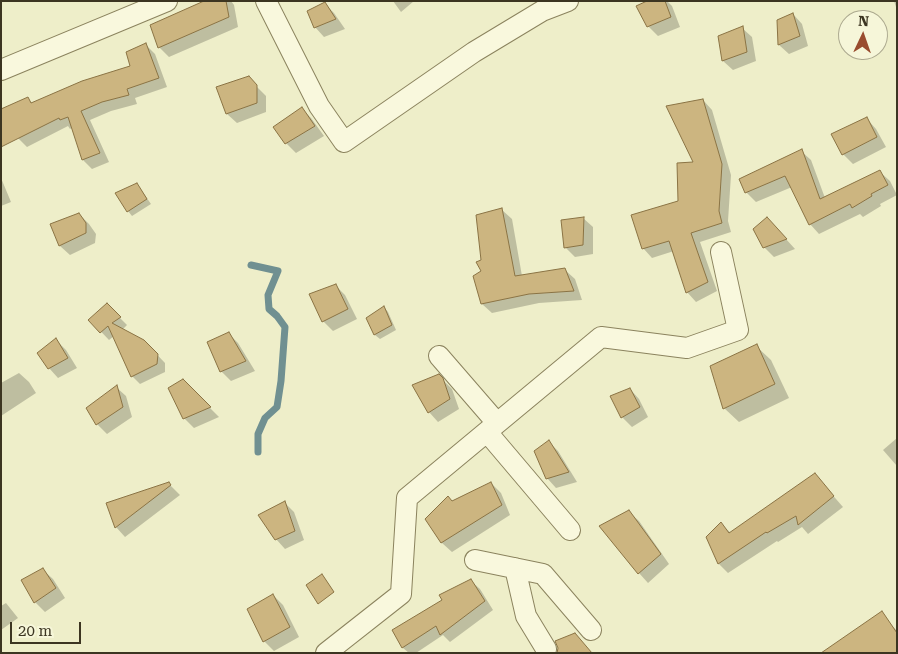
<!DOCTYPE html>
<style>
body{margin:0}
#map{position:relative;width:898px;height:654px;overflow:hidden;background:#eeeec9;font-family:"Roboto Serif",serif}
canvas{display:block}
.frame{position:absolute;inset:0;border:2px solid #3c3521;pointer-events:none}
.north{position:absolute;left:838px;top:10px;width:50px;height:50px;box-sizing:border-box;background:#f6f6d9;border:1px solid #aca98f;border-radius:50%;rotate:3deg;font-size:14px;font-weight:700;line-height:20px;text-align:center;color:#3c3521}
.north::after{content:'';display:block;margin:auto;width:18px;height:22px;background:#994c2e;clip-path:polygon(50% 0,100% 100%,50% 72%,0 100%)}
.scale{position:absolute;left:10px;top:622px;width:71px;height:22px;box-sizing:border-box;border:2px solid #3c3521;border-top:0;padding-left:6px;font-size:15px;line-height:18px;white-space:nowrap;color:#3c3521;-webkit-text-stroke:4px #f6f6d9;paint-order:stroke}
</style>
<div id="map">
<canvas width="898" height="654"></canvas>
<div class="frame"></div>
<div class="north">N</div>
<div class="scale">20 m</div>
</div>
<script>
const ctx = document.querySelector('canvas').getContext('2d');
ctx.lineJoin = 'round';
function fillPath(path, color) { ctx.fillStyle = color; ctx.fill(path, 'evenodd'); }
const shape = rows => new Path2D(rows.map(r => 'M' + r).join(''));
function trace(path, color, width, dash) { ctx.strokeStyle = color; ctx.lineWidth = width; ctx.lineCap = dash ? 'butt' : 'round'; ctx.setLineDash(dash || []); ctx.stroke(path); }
const shadow = shape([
 [208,1,231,1,234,5,238,27,169,57,159,47],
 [393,1,414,1,401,12],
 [651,1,667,1,672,6,680,27,658,36,648,26],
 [894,1,897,1,897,10],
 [324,3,334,13,345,29,324,37,315,27],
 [793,14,802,24,808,46,789,54,779,45,779,21],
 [742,28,752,37,756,61,733,70,723,61],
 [146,45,155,54,167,87,135,98,137,104,111,111,90,120,109,162,92,169,83,160,73,127,70,129,68,126,27,147,18,138,28,99,33,104,132,67],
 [248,78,266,96,266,112,237,123,227,114],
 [703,100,712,110,731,175,728,221,731,232,700,242,717,291,696,302,687,292,674,251,652,258,643,248,679,202,694,163],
 [302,109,311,118,324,136,296,153,286,143,275,128],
 [867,119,876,129,886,147,853,164,843,154],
 [801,151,811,160,825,198,880,172,890,181,897,195,880,204,881,206,863,217,860,214,819,234,810,224,792,187,756,202,746,192],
 [1,178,11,202,1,206],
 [137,184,151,204,132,216,128,211],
 [502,210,512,219,522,276,565,270,575,279,582,300,539,303,492,313,482,304,483,261],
 [79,214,89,224,96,234,95,243,70,255,60,246,51,225],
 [583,218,593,227,593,254,575,257,566,248,562,222],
 [776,228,795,249,774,257,764,247],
 [336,286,345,295,357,319,333,331,323,321],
 [107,305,127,325,122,330,144,341,165,363,165,372,140,384,132,376,114,336,109,340,90,320],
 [384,307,388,312,396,330,380,339,375,335,368,319],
 [229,334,238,343,255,371,231,381,221,371],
 [56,340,66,350,77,368,58,378,49,368],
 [756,346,771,360,789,398,739,422,724,408],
 [19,373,29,382,36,393,1,416,1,383],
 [439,376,452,389,459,409,438,422,429,412],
 [183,381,219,417,194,428,184,418],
 [116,387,126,396,132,417,107,434,97,424,87,408],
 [630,389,639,399,648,417,632,427,623,418,612,396],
 [897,438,897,466,883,450],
 [549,442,558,451,577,482,556,488,547,478],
 [815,475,843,507,808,534,802,527,778,542,777,541,728,573,719,564,721,524,731,533],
 [491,483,501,493,510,515,452,552,442,543,427,519,452,502],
 [169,484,180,495,125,537,116,527],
 [285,503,294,512,304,540,285,549,276,539],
 [629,512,639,521,669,564,648,583,639,573],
 [43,570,53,579,65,598,45,612,35,602],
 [471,581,480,589,493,610,450,642,443,635,416,653,409,653,403,648,393,631,444,601],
 [273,595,283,605,299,637,274,651,264,641],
 [6,603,18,618,1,630,1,606],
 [881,613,897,631,897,653]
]);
const stream = shape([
 [251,265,278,271,268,295,269,309,277,316,285,327,281,381,277,407,265,418,258,434,258,452]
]);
const building = shape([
 [204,1,226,1,229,17,158,48,150,25,204,1],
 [647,1,665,1,671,17,647,27,636,6,647,1],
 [325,2,336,19,314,28,307,11,325,2],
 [793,13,800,36,778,45,777,20,793,13],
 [743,26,747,52,722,61,718,36,743,26],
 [146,43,159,78,127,89,129,95,102,102,81,111,100,153,82,160,68,117,60,120,59,118,1,147,1,109,28,97,31,103,82,81,130,66,126,52,146,43],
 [249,76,257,85,257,103,226,114,216,87,249,76],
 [703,99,722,164,719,211,722,223,691,233,708,282,686,293,669,241,642,249,631,215,678,201,677,163,693,162,666,106,703,99],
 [302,107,315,126,285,144,273,127,302,107],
 [867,117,877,137,842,155,831,134,867,117],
 [802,149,820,199,880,170,888,185,871,194,872,196,852,208,850,204,809,225,785,176,745,193,739,179,802,149],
 [137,183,147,199,127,212,115,193,137,183],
 [502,208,515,276,565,268,574,291,529,294,481,304,473,276,481,271,476,262,481,260,476,215,502,208],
 [79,213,86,223,86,233,59,246,50,224,79,213],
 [584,217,583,245,564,248,561,220,584,217],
 [767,217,787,239,763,248,753,229,767,217],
 [336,284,348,309,322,322,309,294,336,284],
 [107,303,121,317,112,323,144,340,158,354,157,364,131,377,108,326,100,333,88,320,107,303],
 [384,306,392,325,374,335,366,318,384,306],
 [229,332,246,361,220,372,207,342,229,332],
 [56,338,68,358,48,369,37,353,56,338],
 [757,344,775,384,723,409,710,366,757,344],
 [439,374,443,378,450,399,428,413,412,385,439,374],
 [183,379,211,407,183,419,168,388,183,379],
 [117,385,123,407,96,425,86,408,117,385],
 [630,388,640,407,621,418,610,396,630,388],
 [549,440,569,472,546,479,534,451,549,440],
 [815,473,834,496,798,525,796,516,767,533,766,532,718,564,706,537,721,522,729,533,815,473],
 [169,482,171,485,115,528,106,503,169,482],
 [491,482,502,505,441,543,425,519,448,496,452,501,491,482],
 [285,501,295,531,275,540,258,515,285,501],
 [629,510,661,554,638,574,599,526,629,510],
 [43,568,56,588,34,603,21,580,43,568],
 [322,574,334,592,318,604,306,585,322,574],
 [471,579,485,601,440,635,436,626,402,648,392,630,442,600,439,595,471,579],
 [273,594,290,627,263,642,247,609,273,594],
 [882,611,897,633,897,653,821,653,882,611],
 [575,633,592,653,557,653,558,648,555,641,575,633]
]);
const minor = shape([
 [266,1,319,106,344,142,474,52,542,11,568,1],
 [1,70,167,1],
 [439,356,497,423],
 [487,432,570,530],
 [475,560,543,574,591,630],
 [515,568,526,616,546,649],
 [326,653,401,594,407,498,601,337,687,348,738,330,721,252]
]);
fillPath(shadow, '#0003');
trace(stream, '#709091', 7);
fillPath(building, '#ccb580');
trace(building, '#8a7344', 1);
trace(minor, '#8b835e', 22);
trace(minor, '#f9f8dd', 20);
</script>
